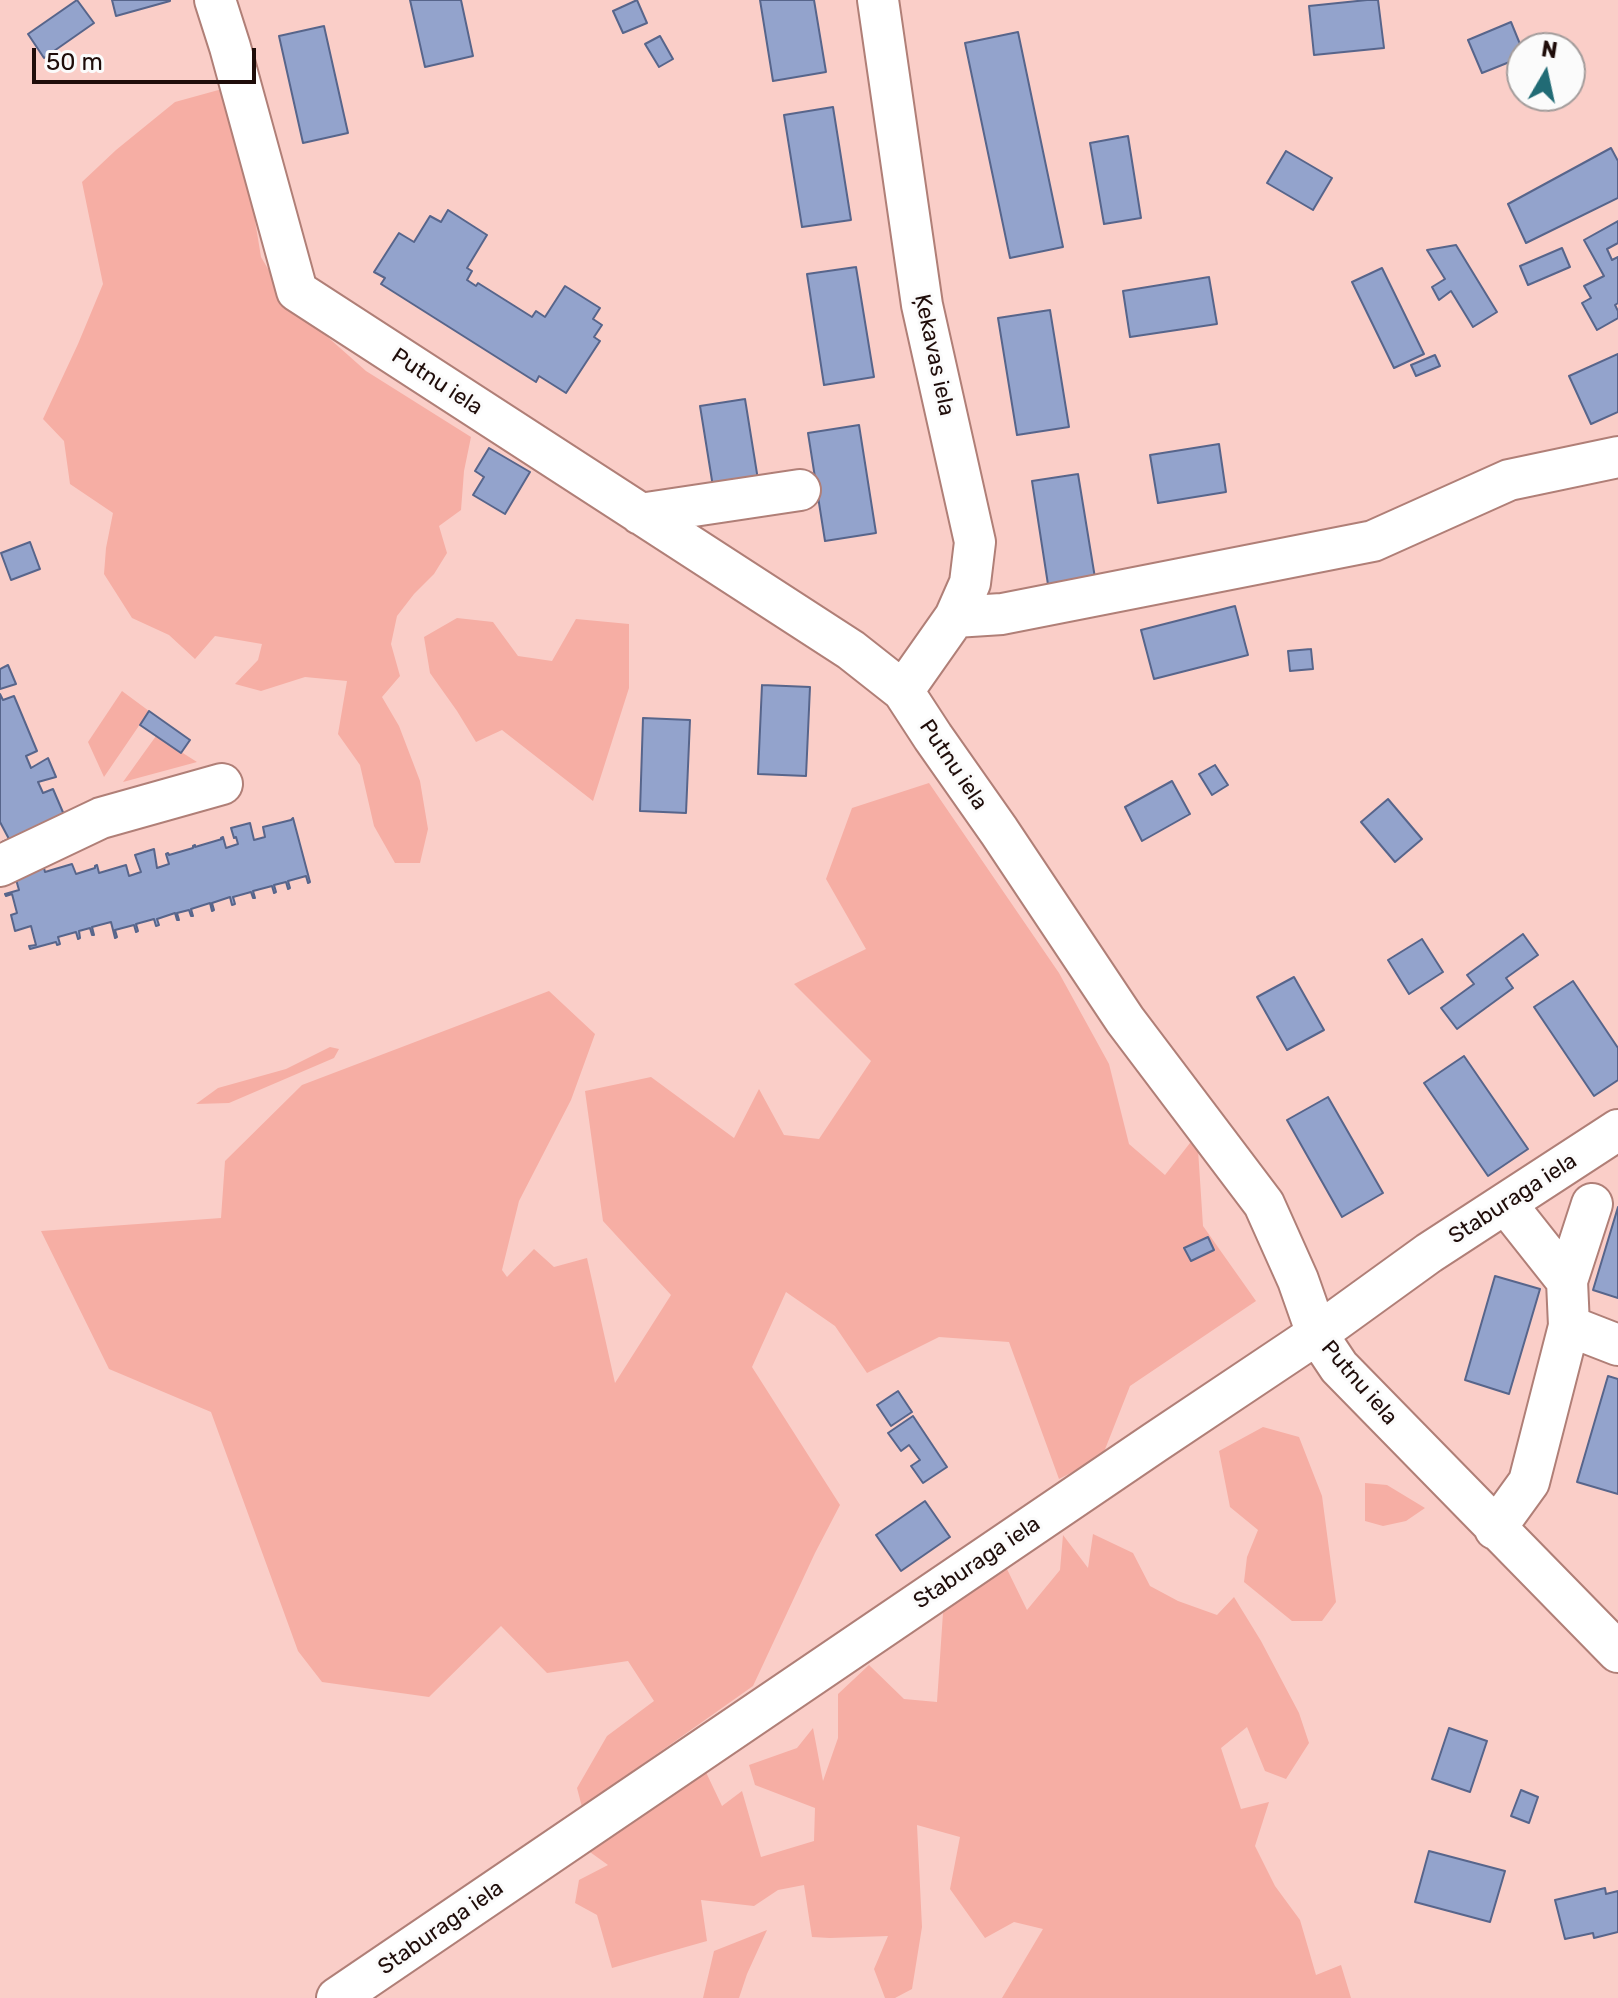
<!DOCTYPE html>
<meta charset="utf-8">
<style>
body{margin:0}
#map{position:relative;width:1618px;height:1998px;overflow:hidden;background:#facec8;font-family:Rubik,sans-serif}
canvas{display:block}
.north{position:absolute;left:1506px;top:32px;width:80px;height:80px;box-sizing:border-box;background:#fbfbfb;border:2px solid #a39c9b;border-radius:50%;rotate:9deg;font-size:22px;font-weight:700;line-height:32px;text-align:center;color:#1f0d0a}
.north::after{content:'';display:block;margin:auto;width:28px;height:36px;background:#216b75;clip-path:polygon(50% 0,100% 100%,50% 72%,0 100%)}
.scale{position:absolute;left:32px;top:48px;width:224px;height:36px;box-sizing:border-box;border:4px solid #1f0d0a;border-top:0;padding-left:10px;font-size:24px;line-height:28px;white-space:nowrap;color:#1f0d0a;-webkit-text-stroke:6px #fbfbfb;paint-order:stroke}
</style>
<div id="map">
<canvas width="1618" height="1998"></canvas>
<div class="north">N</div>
<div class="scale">50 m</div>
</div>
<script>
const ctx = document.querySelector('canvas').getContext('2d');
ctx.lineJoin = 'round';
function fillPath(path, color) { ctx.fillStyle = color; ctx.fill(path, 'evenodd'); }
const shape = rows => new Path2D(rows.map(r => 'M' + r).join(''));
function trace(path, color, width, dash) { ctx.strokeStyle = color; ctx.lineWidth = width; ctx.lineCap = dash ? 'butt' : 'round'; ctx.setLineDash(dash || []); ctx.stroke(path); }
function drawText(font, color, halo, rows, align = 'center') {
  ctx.font = font + ' Rubik,sans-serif'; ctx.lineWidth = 6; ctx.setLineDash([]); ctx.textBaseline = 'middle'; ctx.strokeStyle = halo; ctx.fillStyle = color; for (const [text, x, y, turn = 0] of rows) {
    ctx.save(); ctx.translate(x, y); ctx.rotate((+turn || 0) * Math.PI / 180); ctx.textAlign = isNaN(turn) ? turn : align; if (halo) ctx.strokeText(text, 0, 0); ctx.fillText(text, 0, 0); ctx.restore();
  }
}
const green = shape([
 [233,86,261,257,287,301,366,371,471,437,464,471,461,510,439,526,447,553,434,574,414,594,397,616,391,644,400,676,382,697,399,726,420,781,428,829,420,863,395,863,374,826,360,765,338,734,347,681,305,677,261,691,235,684,258,660,262,644,215,636,195,659,169,635,132,618,104,574,106,548,113,513,70,484,64,441,43,419,78,344,103,284,82,182,116,150,175,102],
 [457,618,493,622,518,656,552,661,576,619,629,624,629,688,593,801,502,730,476,742,457,711,430,673,424,637],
 [122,691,149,711,104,777,88,742],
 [156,736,197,762,123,782],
 [929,783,1059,973,1109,1064,1129,1144,1165,1175,1197,1134,1203,1226,1256,1301,1130,1386,1102,1457,1059,1479,1009,1342,939,1337,867,1373,835,1326,786,1292,752,1367,840,1505,815,1553,753,1686,582,1807,577,1788,607,1736,654,1701,628,1661,547,1673,501,1626,429,1697,322,1682,298,1651,211,1412,109,1369,41,1231,221,1218,225,1161,302,1085,549,991,595,1034,571,1100,519,1201,502,1270,507,1277,534,1249,554,1267,587,1258,615,1383,671,1295,603,1221,585,1091,651,1077,734,1138,759,1089,784,1135,819,1139,871,1061,794,984,866,949,826,879,852,808],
 [330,1047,339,1049,334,1058,229,1103,196,1104,218,1088,286,1069],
 [1263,1427,1299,1437,1322,1496,1336,1602,1322,1621,1292,1621,1244,1582,1247,1557,1258,1530,1230,1507,1219,1451],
 [1365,1483,1387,1485,1425,1508,1406,1521,1383,1526,1365,1521],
 [1093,1534,1133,1553,1150,1586,1178,1601,1217,1615,1234,1597,1261,1641,1299,1713,1309,1743,1286,1779,1265,1771,1247,1727,1221,1748,1241,1809,1269,1802,1255,1846,1275,1886,1300,1920,1316,1975,1341,1965,1351,1998,1002,1998,1043,1929,1014,1922,985,1938,950,1889,960,1837,917,1825,922,1927,912,1989,895,1998,885,1998,874,1969,888,1936,830,1938,812,1937,804,1885,778,1890,754,1906,701,1900,707,1941,612,1968,597,1915,575,1903,579,1880,608,1865,583,1847,703,1766,722,1806,742,1791,761,1857,814,1841,815,1808,755,1785,749,1765,797,1748,813,1728,823,1781,838,1738,838,1694,869,1665,904,1699,937,1702,943,1613,1004,1563,1027,1610,1060,1570,1063,1535,1088,1568],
 [767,1930,747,1974,739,1998,703,1998,714,1951]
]);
const building = shape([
 [77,0,94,23,44,58,28,34,77,0],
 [112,0,170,0,170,1,116,16,112,0],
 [410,0,461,0,473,56,425,67,410,0],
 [637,0,647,23,623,33,613,11,637,0],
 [760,0,814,0,826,72,773,81,760,0],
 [1367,0,1378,0,1384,48,1314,55,1309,6,1367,0],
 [1511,22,1522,49,1522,57,1482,73,1468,40,1511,22],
 [324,26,348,133,303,143,279,36,324,26],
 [1018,32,1063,247,1010,258,965,43,1018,32],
 [660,36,673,59,659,67,645,44,660,36],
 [833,107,851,220,802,227,784,115,833,107],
 [1128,136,1141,218,1104,224,1090,143,1128,136],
 [1611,148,1618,161,1618,198,1526,243,1508,204,1611,148],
 [1286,151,1332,178,1313,210,1267,183,1286,151],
 [448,210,487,235,467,268,472,271,467,280,476,286,478,283,532,317,536,311,545,317,565,286,600,308,593,319,602,325,594,337,600,341,566,393,539,376,536,382,381,284,385,278,374,272,399,233,414,242,430,216,441,222,448,210],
 [1618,221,1618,243,1607,249,1612,260,1618,257,1618,303,1615,305,1618,311,1618,318,1597,330,1582,303,1591,298,1584,286,1604,276,1584,240,1618,221],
 [1456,245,1497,312,1473,327,1451,291,1439,300,1432,287,1445,279,1427,250,1456,245],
 [1562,248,1570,267,1528,285,1520,266,1562,248],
 [856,267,874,377,824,385,807,274,856,267],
 [1382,268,1424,354,1394,368,1352,282,1382,268],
 [1209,277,1217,324,1130,337,1123,291,1209,277],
 [1050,310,1069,427,1017,435,998,318,1050,310],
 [1618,354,1618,412,1591,424,1569,376,1618,354],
 [1435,355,1440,366,1416,376,1411,365,1435,355],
 [745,399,759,486,714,493,700,406,745,399],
 [859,425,876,533,825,541,808,433,859,425],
 [1219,444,1226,492,1158,503,1150,455,1219,444],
 [489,448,530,472,505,514,473,495,484,477,475,471,489,448],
 [1078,474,1096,584,1049,591,1032,481,1078,474],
 [30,542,40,569,11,580,1,553,30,542],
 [1235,606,1248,655,1154,679,1141,630,1235,606],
 [1311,649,1313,669,1290,671,1288,651,1311,649],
 [8,665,16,684,0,689,0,669,8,665],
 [762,685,810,687,806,776,758,774,762,685],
 [0,694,3,700,14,696,37,751,26,756,31,768,48,758,56,777,38,782,43,793,53,789,65,817,3,844,2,842,9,839,0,822,0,694],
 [149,711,190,740,181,753,140,725,149,711],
 [643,718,690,720,686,813,640,811,643,718],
 [1215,765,1228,785,1212,795,1199,774,1215,765],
 [1172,781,1190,814,1142,841,1125,807,1172,781],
 [1388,799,1422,839,1395,862,1361,822,1388,799],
 [293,818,310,882,308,883,306,876,288,881,290,888,288,889,286,882,274,885,276,892,274,893,272,886,253,891,255,898,253,898,251,892,233,897,235,904,232,905,230,897,212,903,214,910,212,911,210,903,191,909,193,916,191,916,189,910,177,913,179,920,177,920,175,913,157,919,159,925,156,926,154,919,136,924,138,931,136,932,134,925,115,930,117,937,115,938,111,922,92,927,94,935,92,935,90,928,79,931,80,938,78,939,76,932,58,937,60,944,57,945,56,942,30,949,29,946,36,945,31,926,15,931,11,915,17,913,12,894,6,896,5,894,19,890,13,869,42,860,45,872,72,864,76,874,95,868,95,866,97,865,99,873,126,865,129,876,141,872,135,855,154,849,157,868,169,864,166,854,168,853,169,855,193,848,193,846,195,845,195,847,222,839,221,838,223,837,226,848,238,844,236,837,234,838,231,828,250,823,254,840,265,837,263,827,291,820,293,818],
 [1523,934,1538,955,1506,978,1513,988,1457,1029,1441,1008,1474,984,1467,975,1523,934],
 [1422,939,1443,972,1409,994,1388,960,1422,939],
 [1294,977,1324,1030,1287,1050,1257,997,1294,977],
 [1573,981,1618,1048,1618,1080,1594,1096,1534,1007,1573,981],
 [1464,1056,1528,1149,1488,1176,1424,1083,1464,1056],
 [1328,1097,1383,1193,1342,1217,1287,1120,1328,1097],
 [1618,1207,1618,1298,1593,1290,1618,1207],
 [1208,1237,1214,1250,1191,1261,1184,1248,1208,1237],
 [1495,1276,1540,1289,1509,1394,1465,1380,1495,1276],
 [1608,1376,1618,1379,1618,1494,1577,1482,1608,1376],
 [898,1391,912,1412,891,1426,877,1405,898,1391],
 [913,1416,947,1467,923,1483,911,1466,920,1460,909,1445,901,1451,888,1433,913,1416],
 [925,1501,950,1537,901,1571,876,1535,925,1501],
 [1449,1728,1487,1741,1470,1792,1432,1779,1449,1728],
 [1521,1790,1538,1797,1529,1823,1511,1816,1521,1790],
 [1429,1851,1505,1871,1490,1922,1415,1902,1429,1851],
 [1605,1888,1606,1894,1618,1891,1618,1932,1594,1938,1593,1933,1565,1939,1555,1900,1605,1888]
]);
const minor = shape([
 [215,0,230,47,297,291,851,650,903,691,933,737,999,831,1125,1020,1264,1204,1298,1280,1317,1334,1339,1367,1618,1652],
 [878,0,922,305,975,542,970,583,955,617,903,691],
 [640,514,800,490],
 [955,617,1002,614,1373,541,1509,480,1618,457],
 [0,866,101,818,222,784],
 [1506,1204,1567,1281],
 [1569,1326,1618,1345],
 [1495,1529,1529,1482,1569,1326,1567,1281,1592,1204],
 [337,1998,1154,1443,1317,1334,1429,1253,1618,1130]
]);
const streetNames = [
 ["Ķekavas iela",934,355,78],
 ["Putnu iela",437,382,33],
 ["Putnu iela",953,765,56],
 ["Staburaga iela",1513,1199,-33],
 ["Putnu iela",1359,1383,49],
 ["Staburaga iela",977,1563,-34],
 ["Staburaga iela",441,1928,-35]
];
fillPath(green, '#f6aea4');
fillPath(building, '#93a3cc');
trace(building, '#57658b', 2);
trace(minor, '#b07f77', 44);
trace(minor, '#fff', 40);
drawText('22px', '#1f0d0a', '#fbfbfb', streetNames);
</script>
